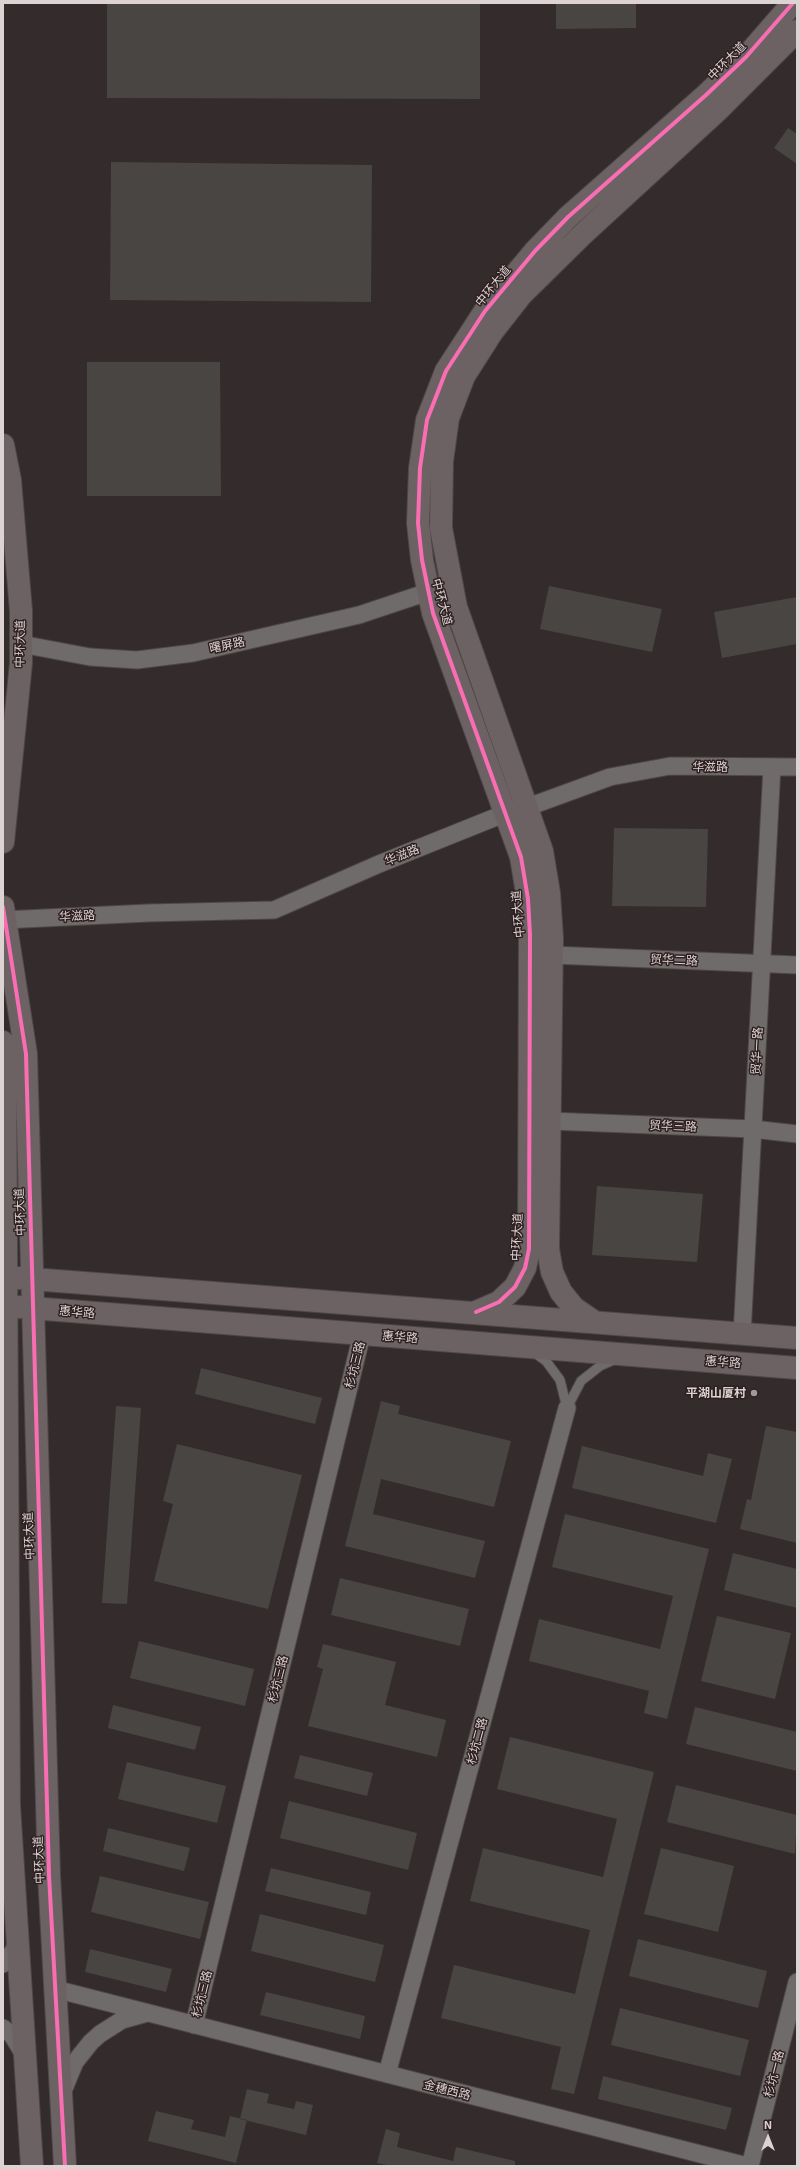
<!DOCTYPE html>
<meta charset="utf-8">
<style>
body{margin:0}
#map{position:relative;width:800px;height:2169px;overflow:hidden;background:#342c2c;font-family:"Exo 2",sans-serif}
canvas{display:block}
.frame{position:absolute;inset:0;border:4px solid #ddd3d3;pointer-events:none}
.north{position:absolute;left:748px;top:2117px;width:40px;height:40px;-webkit-text-stroke:3px #2e1f20;paint-order:stroke;rotate:0deg;font-size:11px;font-weight:700;line-height:16px;text-align:center;color:#ddd3d3}
.north::after{content:'';display:block;margin:auto;width:14px;height:18px;background:#ddd3d3;clip-path:polygon(50% 0,100% 100%,50% 72%,0 100%)}
</style>
<div id="map">
<canvas width="800" height="2169"></canvas>
<div class="frame"></div>
<div class="north">N</div>
</div>
<script>
const ctx = document.querySelector('canvas').getContext('2d');
ctx.lineJoin = 'round';
function fillPath(path, color) { ctx.fillStyle = color; ctx.fill(path, 'evenodd'); }
const shape = rows => new Path2D(rows.map(r => 'M' + r).join(''));
function trace(path, color, width, dash) { ctx.strokeStyle = color; ctx.lineWidth = width; ctx.lineCap = dash ? 'butt' : 'round'; ctx.setLineDash(dash || []); ctx.stroke(path); }
function drawText(font, color, halo, rows, align = 'center') {
  ctx.font = font + ' "Exo 2","Noto Sans SC",sans-serif'; ctx.lineWidth = 3; ctx.setLineDash([]); ctx.textBaseline = 'middle'; ctx.strokeStyle = halo; ctx.fillStyle = color; for (const [text, x, y, turn = 0] of rows) {
    ctx.save(); ctx.translate(x, y); ctx.rotate((+turn || 0) * Math.PI / 180); ctx.textAlign = isNaN(turn) ? turn : align; if (halo) ctx.strokeText(text, 0, 0); ctx.fillText(text, 0, 0); ctx.restore();
  }
}
const building = shape([
 [107,3,480,3,480,99,107,98],
 [556,3,636,3,636,28,556,29],
 [788,128,797,134,797,164,774,148],
 [111,162,372,165,371,302,110,300],
 [87,362,220,362,221,496,87,496],
 [549,586,662,609,652,652,540,629],
 [797,597,797,644,722,658,714,612],
 [614,828,708,829,706,907,612,906],
 [597,1186,703,1194,697,1262,592,1255],
 [201,1368,322,1398,315,1424,195,1394],
 [381,1401,400,1406,398,1414,511,1441,494,1507,381,1479,373,1514,485,1541,475,1578,345,1546],
 [116,1406,141,1408,127,1604,102,1603],
 [766,1426,797,1432,797,1543,740,1529,747,1499,751,1500],
 [177,1444,302,1475,268,1609,154,1581,173,1504,163,1501],
 [582,1446,703,1476,708,1453,732,1459,716,1523,572,1488],
 [565,1514,709,1549,667,1719,644,1713,649,1691,529,1661,539,1619,660,1649,673,1596,552,1567],
 [733,1553,797,1569,797,1608,724,1590],
 [340,1578,469,1609,460,1646,331,1615],
 [717,1616,791,1633,775,1699,701,1681],
 [139,1641,254,1669,245,1706,130,1678],
 [323,1644,396,1662,385,1705,446,1720,437,1757,308,1726,323,1669,317,1667],
 [113,1705,201,1727,195,1750,108,1728],
 [695,1707,797,1732,797,1771,686,1744],
 [510,1737,654,1772,574,2094,551,2089,561,2047,441,2018,454,1965,575,1994,590,1930,470,1901,483,1848,603,1877,617,1819,497,1789],
 [300,1755,373,1773,367,1796,294,1778],
 [127,1762,226,1786,217,1823,118,1799],
 [676,1785,797,1815,795,1854,667,1822],
 [289,1801,417,1833,408,1870,280,1838],
 [108,1828,190,1848,184,1871,103,1851],
 [661,1848,734,1866,718,1932,644,1914],
 [271,1868,371,1892,366,1915,265,1891],
 [100,1876,209,1902,200,1939,91,1912],
 [260,1914,384,1945,375,1982,251,1951],
 [638,1939,767,1971,758,2008,629,1976],
 [90,1949,172,1969,166,1992,85,1972],
 [266,1992,365,2016,360,2039,260,2015],
 [620,2008,749,2040,740,2076,611,2045],
 [603,2076,732,2108,726,2130,598,2099],
 [247,2089,269,2094,267,2103,294,2109,296,2101,313,2105,306,2135,240,2119],
 [156,2111,194,2120,191,2129,225,2137,230,2116,247,2120,236,2163,148,2141],
 [386,2129,400,2133,397,2147,453,2161,456,2147,515,2161,515,2166,391,2166,377,2163]
]);
const lane = shape([
 [535,1353,546,1361,560,1380,567,1408],
 [567,1408,581,1381,600,1366,616,1359]
]);
const street = shape([
 [21,644,90,657,137,660,193,653,359,615,428,592],
 [3,920,148,913,274,910,379,864,506,813,528,807,610,777,670,766,797,767],
 [552,955,797,965],
 [550,1121,753,1129,797,1134],
 [742,1335,772,767],
 [3,1964,13,1952,18,1940],
 [55,1989,747,2166],
 [194,2025,362,1334],
 [3,2028,12,2035,25,2056],
 [387,2074,567,1408],
 [63,2091,75,2062,91,2042,100,2034,122,2020,147,2013],
 [750,2166,797,1982]
]);
const secondary = shape([
 [3,445,10,480,21,611,21,663,3,842],
 [3,907,26,1054,49,1875,65,2166],
 [3,1042,5,1055,9,1805,32,2166],
 [19,1278,797,1338],
 [19,1307,797,1368],
 [476,1312,499,1302,515,1287,525,1268,529,1249,530,935,528,899,521,857,433,613,422,560,418,523,420,468,427,420,446,371,485,311,535,251,568,217,706,95,746,57,793,3],
 [593,1321,574,1308,561,1292,552,1272,548,1249,552,938,549,893,542,851,456,607,441,528,442,461,448,418,464,376,492,332,521,295,583,234,717,111,797,31]
]);
const cycleway = shape([
 [3,907,26,1054,49,1875,65,2166],
 [476,1312,499,1302,515,1287,525,1268,529,1249,530,935,528,899,521,857,433,613,422,560,418,523,420,468,427,420,446,371,485,311,535,251,568,217,706,95,746,57,793,3]
]);
const markers = [
 [754,1393,4,"#a29999"]
];
const streetNames = [
 ["中环大道",727,61,-45],
 ["中环大道",493,286,-51],
 ["中环大道",442,602,75],
 ["中环大道",20,644,-89],
 ["曙屏路",227,645,-12],
 ["华滋路",710,767],
 ["华滋路",402,855,-22],
 ["中环大道",518,914,-95],
 ["华滋路",77,916,-3],
 ["贸华二路",674,960,2],
 ["贸华一路",757,1051,-87],
 ["贸华三路",673,1126,2],
 ["中环大道",20,1212,-92],
 ["中环大道",517,1237,-87],
 ["惠华路",77,1312,5],
 ["惠华路",400,1337,4],
 ["惠华路",723,1362,4],
 ["杉坑三路",355,1365,-76],
 ["中环大道",29,1536,-92],
 ["杉坑三路",278,1679,-76],
 ["杉坑二路",477,1741,-75],
 ["中环大道",39,1860,-92],
 ["杉坑三路",202,1994,-76],
 ["杉坑一路",774,2074,-76],
 ["金穗西路",447,2090,14]
];
const poiNames = [
 ["平湖山厦村",746,1393]
];
fillPath(building, '#484543');
trace(lane, '#4e4747', 11);
trace(street, '#4e4747', 19);
trace(secondary, '#4e4747', 24);
trace(lane, '#706b6b', 9);
trace(street, '#706b6b', 17);
trace(secondary, '#6d6263', 22);
trace(cycleway, '#f96db3', 4);
for (const [x, y, r, color] of markers) { const dot = new Path2D(); dot.arc(x, y, r, 0, 2 * Math.PI); ctx.fillStyle = color; ctx.fill(dot); trace(dot, '#2e1f20', 1.5); }
drawText('12px', '#ddd3d3', '#2e1f20', streetNames);
drawText('bold 12px', '#ddd3d3', '#2e1f20', poiNames, 'right');
</script>
